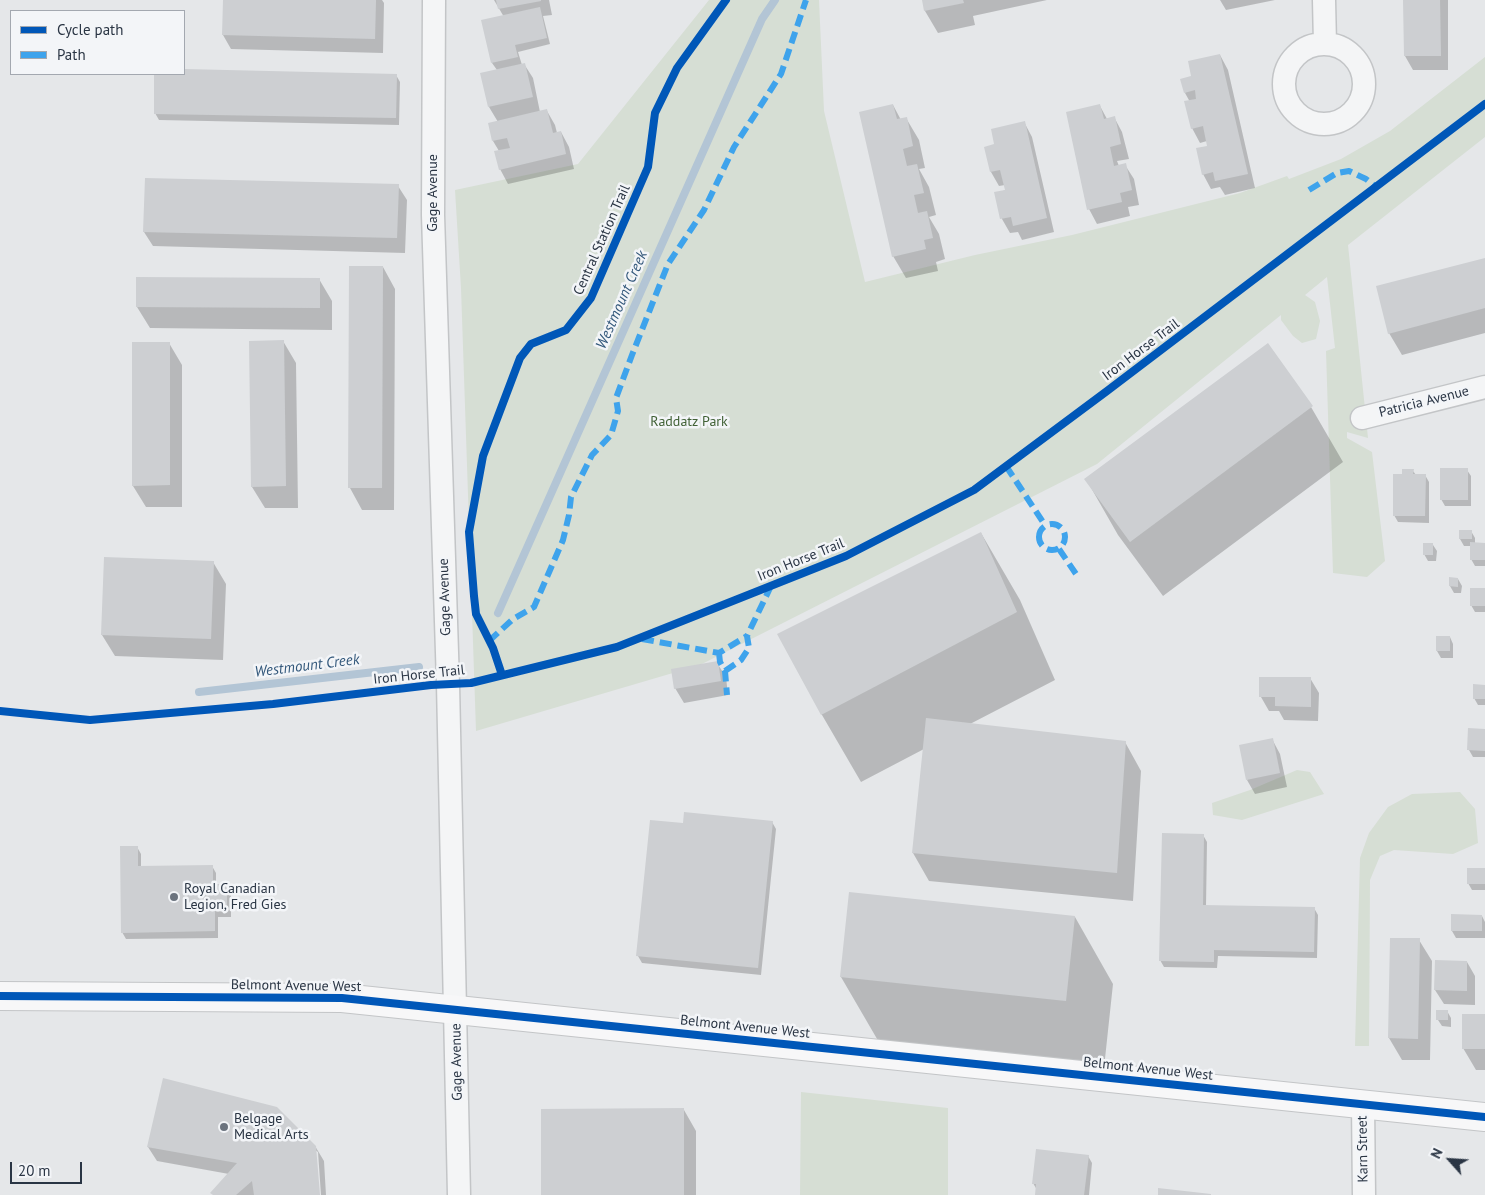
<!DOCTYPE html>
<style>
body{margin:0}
#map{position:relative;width:1485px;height:1195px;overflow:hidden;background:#e5e7e9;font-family:"PT Sans",sans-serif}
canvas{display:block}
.legend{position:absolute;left:10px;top:10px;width:175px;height:65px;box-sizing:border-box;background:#f3f5f8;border:1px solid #a3a8b0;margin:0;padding:6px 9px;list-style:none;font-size:15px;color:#2a3544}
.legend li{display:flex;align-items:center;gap:10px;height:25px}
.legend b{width:25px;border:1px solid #a3a8b0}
.north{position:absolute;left:1425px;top:1135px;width:50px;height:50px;-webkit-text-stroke:4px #f3f5f8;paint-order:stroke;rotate:296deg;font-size:14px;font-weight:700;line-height:20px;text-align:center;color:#2a3544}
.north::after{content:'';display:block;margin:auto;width:18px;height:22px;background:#2a3544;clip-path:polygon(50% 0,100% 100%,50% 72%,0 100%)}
.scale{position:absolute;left:10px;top:1162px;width:72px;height:22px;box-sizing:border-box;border:2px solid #2a3544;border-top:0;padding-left:6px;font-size:15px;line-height:18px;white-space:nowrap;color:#2a3544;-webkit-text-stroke:4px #f3f5f8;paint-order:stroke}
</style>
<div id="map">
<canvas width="1485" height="1195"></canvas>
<ul class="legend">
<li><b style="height:6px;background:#0057b8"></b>Cycle path</li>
<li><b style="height:6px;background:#3ea3ec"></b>Path</li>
</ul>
<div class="north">N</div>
<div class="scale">20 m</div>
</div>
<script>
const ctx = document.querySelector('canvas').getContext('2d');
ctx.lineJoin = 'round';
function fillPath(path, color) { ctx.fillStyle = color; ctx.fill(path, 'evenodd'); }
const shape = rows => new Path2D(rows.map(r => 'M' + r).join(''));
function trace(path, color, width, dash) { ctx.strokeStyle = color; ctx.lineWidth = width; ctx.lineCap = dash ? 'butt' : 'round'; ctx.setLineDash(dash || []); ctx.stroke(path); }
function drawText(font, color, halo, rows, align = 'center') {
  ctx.font = font + ' "PT Sans",sans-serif'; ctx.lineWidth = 5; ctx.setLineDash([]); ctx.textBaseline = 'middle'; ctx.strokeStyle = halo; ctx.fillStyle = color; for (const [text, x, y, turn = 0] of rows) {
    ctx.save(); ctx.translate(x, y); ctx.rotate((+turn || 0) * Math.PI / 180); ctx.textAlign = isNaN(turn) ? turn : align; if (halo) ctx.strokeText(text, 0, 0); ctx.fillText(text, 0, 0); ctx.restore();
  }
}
const green = shape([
 [709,0,819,0,824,111,865,282,975,255,1072,235,1240,193,1287,176,1289,179,1341,159,1390,131,1485,57,1485,137,1348,245,1368,438,1347,432,1347,438,1372,452,1385,561,1367,577,1333,573,1326,351,1335,348,1327,277,1305,295,1315,302,1320,321,1316,339,1302,343,1293,336,1281,320,1281,315,1097,464,700,665,476,731,461,288,455,190,578,164],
 [1297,770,1310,772,1324,794,1242,820,1213,815,1212,803,1250,790],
 [1460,792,1475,809,1478,843,1453,854,1394,850,1380,856,1370,880,1369,1046,1355,1046,1360,858,1369,833,1388,807,1412,794],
 [801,1092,948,1108,948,1195,800,1195]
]);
const shadow = shape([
 [224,0,382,0,384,3,383,53,231,49,223,35],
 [494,0,549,0,552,15,543,16,550,44,518,52,522,65,524,64,533,78,540,112,547,111,555,125,557,133,561,132,569,147,574,169,508,184,500,169,499,151,493,141,490,124,498,122,489,107,497,70,492,63,504,17],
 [923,0,1047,0,973,16,975,25,938,33,925,11],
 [1220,0,1275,0,1226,10],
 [1405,0,1448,0,1448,70,1413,70,1405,56],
 [1220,55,1228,70,1255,188,1225,195,1220,187,1211,189,1203,174,1209,147,1207,141,1200,143,1192,128,1190,102,1185,93,1193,77],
 [184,71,396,75,400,82,399,125,159,120,155,113,156,74,184,74],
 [893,105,901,120,906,118,919,140,925,168,919,169,929,187,936,215,929,217,939,234,945,259,936,262,938,271,906,278,893,256],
 [1100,106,1107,119,1114,117,1122,132,1129,159,1117,161,1119,166,1125,165,1134,179,1139,205,1128,207,1130,216,1097,224,1089,209],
 [1024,122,1032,137,1054,232,1022,240,1018,232,1010,233,1002,219,996,193,1006,190,1005,185,999,186,991,172,985,148,996,145],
 [398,186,407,200,405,253,153,246,144,232],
 [1485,259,1485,333,1402,355,1389,333],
 [383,267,395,289,394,510,362,510,350,488],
 [319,279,332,301,332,330,150,328,137,307],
 [283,341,296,363,298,508,265,508,252,487],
 [169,343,182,365,182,507,146,507,133,486],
 [1311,407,1343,462,1163,596,1118,535,1086,479],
 [1467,470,1471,476,1471,506,1445,506,1441,499],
 [1413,471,1416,475,1425,475,1429,482,1429,523,1398,522,1394,515,1403,475],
 [1471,531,1475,538,1475,544,1485,544,1485,566,1475,566,1471,559,1472,546,1464,546,1460,539],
 [981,533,1020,600,1055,680,970,724,1125,742,1141,771,1133,901,929,881,913,853,924,749,861,782,822,715,779,635],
 [1433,545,1437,551,1436,561,1428,561,1424,554],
 [213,562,226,584,223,660,115,656,102,635],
 [1458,579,1462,586,1461,593,1454,593,1450,586],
 [1485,589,1485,612,1475,612,1471,605],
 [1450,637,1453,644,1453,658,1441,658,1437,651],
 [717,663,726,677,728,695,684,703,675,688],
 [1310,678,1319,693,1318,721,1284,720,1279,711,1269,711,1261,697],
 [1485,686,1485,705,1478,705,1474,698],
 [1485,730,1485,757,1473,757,1469,750],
 [1272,739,1280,754,1287,787,1255,794,1247,780],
 [772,822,776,829,761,975,642,963,638,956,684,824],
 [1203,835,1207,842,1206,906,1314,908,1318,915,1317,958,1218,956,1217,968,1164,967,1160,960],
 [137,847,141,854,141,867,212,866,216,873,216,885,227,885,231,892,231,917,218,917,218,938,126,939,122,932],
 [1485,870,1485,890,1472,890,1468,883],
 [1482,916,1485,922,1485,938,1456,938,1452,931],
 [1075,917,1113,984,1104,1068,880,1044,841,977],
 [1419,940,1432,961,1430,1060,1402,1060,1389,1038],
 [1467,962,1475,976,1475,1005,1444,1004,1435,990],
 [1447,1011,1451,1018,1451,1027,1442,1026,1438,1020],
 [1485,1015,1485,1070,1476,1070,1463,1048],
 [684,1110,696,1131,696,1195,543,1195],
 [315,1146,324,1161,326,1195,321,1195,318,1152,315,1150,318,1195,213,1195,229,1174,157,1161,148,1147],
 [1088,1156,1092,1163,1089,1195,1036,1195,1037,1190,1033,1183]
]);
const stream = shape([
 [498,613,762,19,775,0],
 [199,692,419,667]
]);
const building = shape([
 [223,0,376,0,375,39,222,35],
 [496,0,541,0,541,1,498,9],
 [922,0,963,0,964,3,924,11],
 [1403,0,1440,0,1441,56,1404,56],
 [540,7,547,38,515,45,518,57,491,63,481,20],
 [1220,54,1248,174,1215,181,1213,172,1202,175,1196,148,1207,146,1203,126,1191,129,1184,101,1196,99,1195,90,1184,93,1180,79,1191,76,1188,61],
 [525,63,533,97,488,107,480,73],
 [184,69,397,74,396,118,154,114,154,74,184,74],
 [893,104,897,119,907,117,913,146,903,149,907,166,917,164,924,193,914,195,918,213,927,211,933,238,924,240,926,249,892,257,859,112],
 [1100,104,1104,119,1115,116,1121,144,1110,147,1114,166,1126,163,1132,190,1120,193,1122,202,1087,210,1066,112],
 [547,109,553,133,561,131,566,154,499,170,494,151,510,148,507,138,492,141,488,123],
 [1025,121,1047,218,1013,226,1011,217,1000,219,994,192,1005,190,1000,170,990,172,984,147,994,144,991,129],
 [145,178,399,184,397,238,143,232],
 [1485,258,1485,308,1388,334,1376,286],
 [349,266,383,266,382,488,348,488],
 [136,277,320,278,320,308,136,307],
 [284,340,286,486,251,487,249,341],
 [132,342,170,342,170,485,132,486],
 [1268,343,1313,406,1130,542,1084,479],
 [1440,468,1468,468,1468,500,1440,500],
 [1402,469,1414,469,1413,474,1426,474,1425,516,1393,516,1393,474,1402,474],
 [1459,530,1472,530,1472,539,1459,539],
 [981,532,1017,612,821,715,777,634],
 [1470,542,1485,543,1485,560,1470,560],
 [1423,543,1433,543,1433,555,1423,555],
 [104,557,214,561,211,639,101,635],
 [1449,577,1458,578,1458,587,1449,586],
 [1470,588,1485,588,1485,606,1470,606],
 [1436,636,1450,636,1450,651,1436,651],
 [718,661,721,681,674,689,671,669],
 [1259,677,1311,677,1311,707,1275,706,1275,697,1259,697],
 [1473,684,1485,685,1485,699,1473,699],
 [926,718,1126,741,1117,873,912,853],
 [1468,728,1485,729,1485,751,1467,750],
 [1273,738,1280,773,1246,780,1239,745],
 [684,812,773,821,758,968,636,956,650,820,683,823],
 [1162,833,1204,834,1203,905,1315,907,1314,952,1214,950,1214,962,1159,961],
 [120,846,138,846,138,866,213,865,213,884,227,884,227,910,215,910,215,931,121,933],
 [1467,868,1485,868,1485,884,1467,884],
 [849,892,1075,916,1066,1001,840,977],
 [1451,914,1482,915,1482,931,1451,931],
 [1390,938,1420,938,1418,1039,1388,1038],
 [1435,960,1467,961,1467,991,1434,990],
 [1436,1010,1448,1010,1448,1020,1436,1020],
 [1462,1014,1485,1014,1485,1049,1462,1049],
 [163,1078,277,1107,316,1146,320,1195,254,1195,252,1181,236,1195,213,1195,210,1193,237,1163,147,1147],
 [684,1108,684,1195,541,1195,541,1109],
 [1036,1149,1089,1155,1084,1195,1035,1195,1036,1184,1032,1184],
 [1158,1188,1211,1194,1211,1195,1158,1195]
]);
const street = shape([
 [434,0,433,215,448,684,459,1195],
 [1324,0,1325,44],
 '1284 84a40 40 0 1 1 80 0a40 40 0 1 1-80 0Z',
 [1362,418,1485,387],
 [1363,1104,1364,1195]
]);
const secondary = shape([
 [0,996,342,998,1485,1117]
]);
const quiet = shape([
 [1309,190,1337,173,1349,171,1366,179,1376,187],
 [1006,466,1045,525],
 '1039 537a13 13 0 1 1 26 0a13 13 0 1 1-26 0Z',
 [1059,549,1076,574],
 [642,639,719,653,747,636],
 [489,641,513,619,534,607,563,540,569,515,571,497,592,455,611,435,618,411,616,398,632,355,668,264,704,210,734,147,781,74,806,0],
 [719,653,720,662,725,671,727,695],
 [725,671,741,660,749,648,747,636,771,586]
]);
const cycleway = shape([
 [502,675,493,648,476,614,474,596,469,532,483,456,520,358,531,344,566,330,591,298,648,167,655,113,677,68,726,0],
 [0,711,90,720,273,704,431,685,471,683,617,647,846,556,974,490,1107,391,1485,104],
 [0,996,342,998,1485,1117]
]);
const markers = [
 [174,897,5,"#6b737e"],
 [224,1127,5,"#6b737e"]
];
const streetNames = [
 ["Gage Avenue",433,193,-90],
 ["Central Station Trail",602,240,-66],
 ["Iron Horse Trail",1141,350,-37],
 ["Patricia Avenue",1424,402,-14],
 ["Iron Horse Trail",801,560,-22],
 ["Gage Avenue",445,597,-92],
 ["Iron Horse Trail",419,675,-6],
 ["Belmont Avenue West",296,986,1],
 ["Belmont Avenue West",745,1027,6],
 ["Gage Avenue",457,1062,-91],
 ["Belmont Avenue West",1148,1069,6],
 ["Karn Street",1363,1149,-91]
];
const parkNames = [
 ["Raddatz Park",689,422]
];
const poiNames = [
 ["Royal Canadian",184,889],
 ["Legion, Fred Gies",184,905],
 ["Belgage",234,1119],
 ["Medical Arts",234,1135]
];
const waterNames = [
 ["Westmount Creek",622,300,-66],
 ["Westmount Creek",307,666,-7]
];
fillPath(green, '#d6ded4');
fillPath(shadow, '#0003');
trace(stream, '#b3c5d5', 8);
fillPath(building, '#cdcfd2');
trace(street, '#c3c5c7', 25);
trace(secondary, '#c3c5c7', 30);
trace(street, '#f4f5f6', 22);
trace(secondary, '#f7f7f8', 28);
trace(quiet, '#3ea3ec', 6, [12, 6]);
trace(cycleway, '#0057b8', 8);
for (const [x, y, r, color] of markers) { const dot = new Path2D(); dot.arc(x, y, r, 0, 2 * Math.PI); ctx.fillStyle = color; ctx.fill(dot); trace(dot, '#f3f5f8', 2); }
drawText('14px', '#2a3544', '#f3f5f8', streetNames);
drawText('14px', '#416136', '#f3f5f8', parkNames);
drawText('14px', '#2a3544', '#f3f5f8', poiNames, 'left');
drawText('italic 15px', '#32577a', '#f3f5f8', waterNames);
</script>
